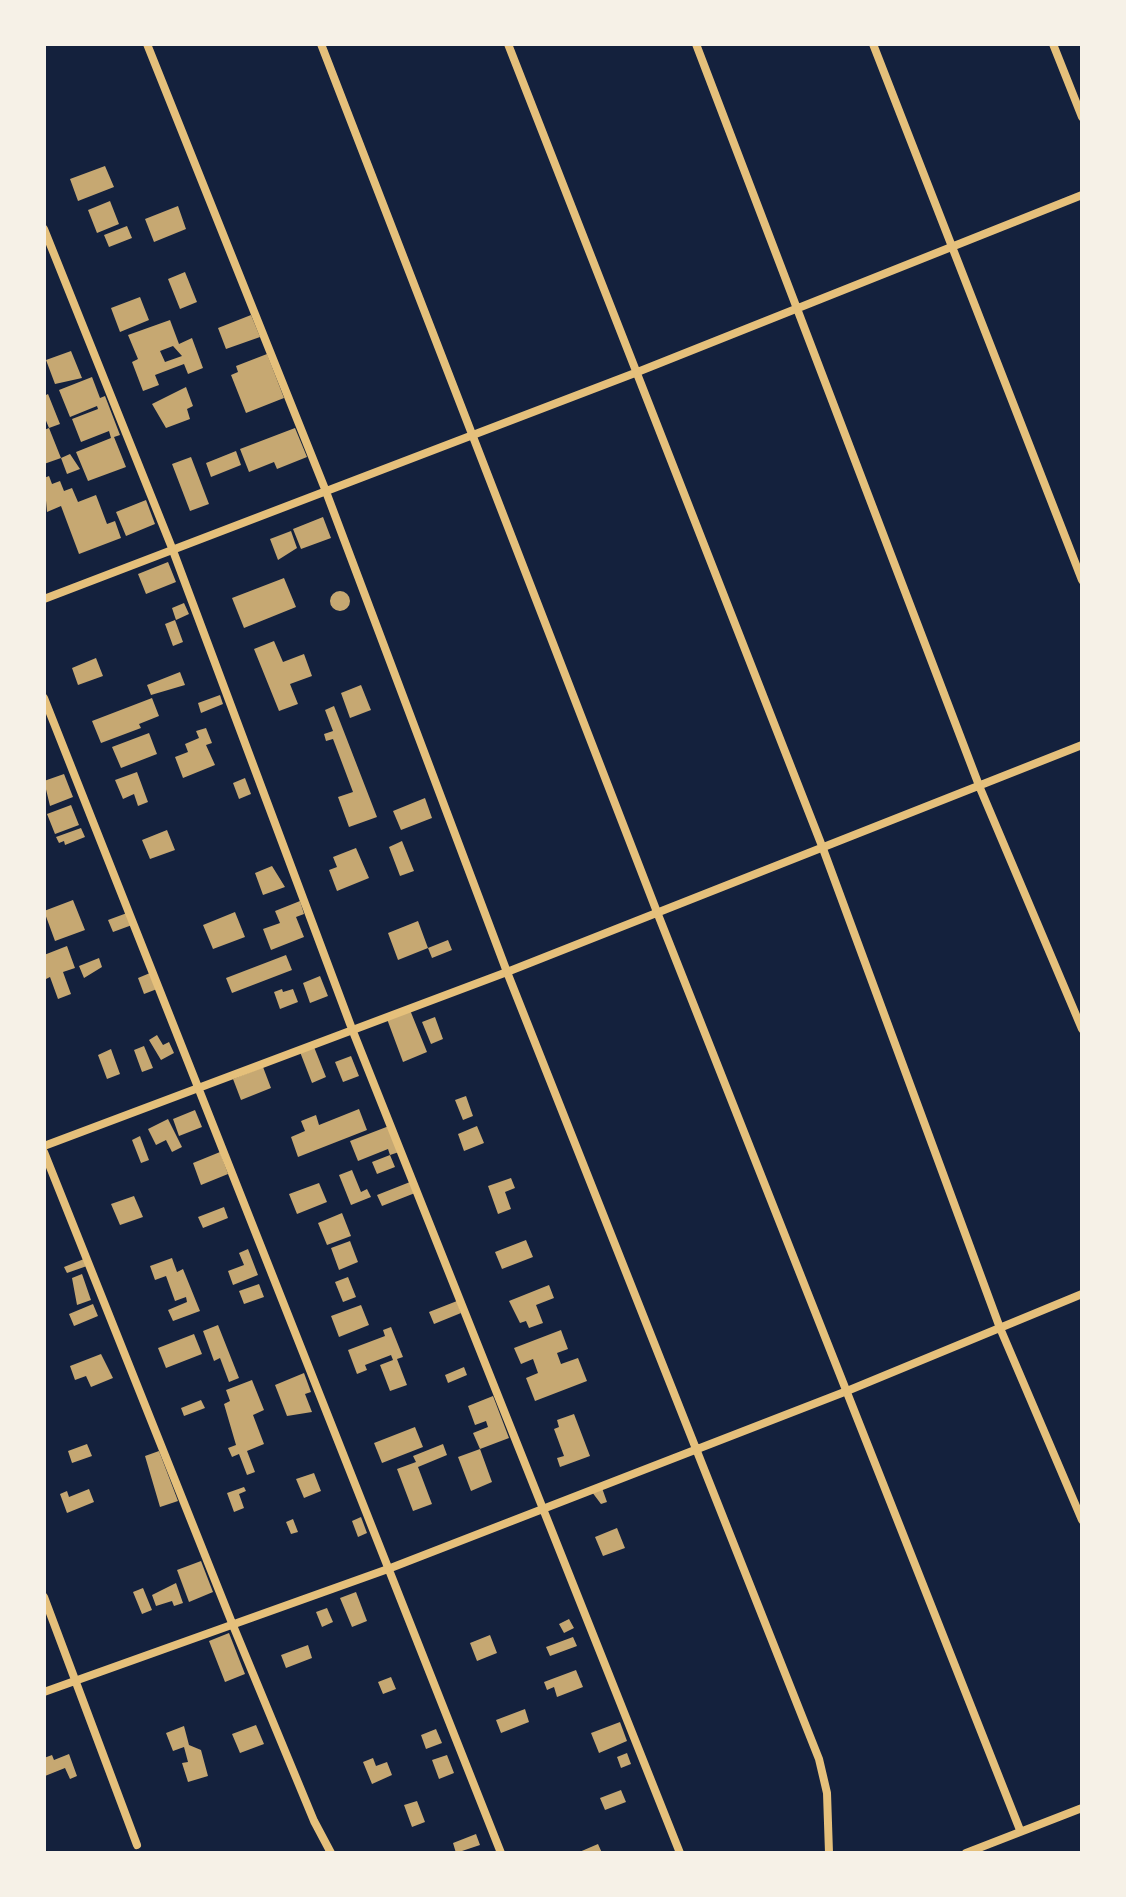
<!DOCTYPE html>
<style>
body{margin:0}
#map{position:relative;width:1126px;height:1897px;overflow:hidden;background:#14213d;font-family:"Open Sans",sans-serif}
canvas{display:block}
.frame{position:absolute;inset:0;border:46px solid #f6f1e7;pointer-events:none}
</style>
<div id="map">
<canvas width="1126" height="1897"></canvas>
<div class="frame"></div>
</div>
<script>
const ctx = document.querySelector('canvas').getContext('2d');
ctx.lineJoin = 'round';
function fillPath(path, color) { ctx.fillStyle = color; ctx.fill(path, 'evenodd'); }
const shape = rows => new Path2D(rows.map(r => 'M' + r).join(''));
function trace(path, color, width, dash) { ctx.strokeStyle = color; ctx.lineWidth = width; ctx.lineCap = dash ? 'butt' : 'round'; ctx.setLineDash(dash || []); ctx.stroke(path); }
const building = shape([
 [105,166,114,187,78,201,70,179],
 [110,201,119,224,97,233,88,210],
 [178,206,186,229,154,242,145,219],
 [127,226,132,238,109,247,104,235],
 [185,272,197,302,180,309,168,279],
 [140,297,149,320,120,332,111,308],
 [251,315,260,337,226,349,218,328],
 [170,320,179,344,192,338,203,368,188,374,184,364,155,375,159,385,143,391,132,362,138,359,128,335],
 [173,346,182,356,165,362,160,351],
 [71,351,82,378,55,384,46,360],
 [267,354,284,398,246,413,231,375,238,372,236,366],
 [92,377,100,398,105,396,120,435,114,437,126,467,88,481,76,452,111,438,109,431,81,442,72,419,98,409,97,406,70,417,59,390],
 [186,387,193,406,187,409,190,419,166,428,152,404],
 [48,394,60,424,49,428,44,416,44,396],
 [49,428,61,458,44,464,44,430],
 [295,428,307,457,277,469,274,462,249,472,240,449],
 [236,451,241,465,211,477,206,463],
 [70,454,80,469,67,474,61,458],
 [191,457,209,504,190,511,172,464],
 [49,476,52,484,60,481,64,491,72,488,78,502,96,495,107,524,115,521,121,538,79,554,61,506,47,512,44,478],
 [146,500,155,524,126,536,116,512],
 [323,517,331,538,301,549,293,529],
 [291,531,297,548,278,560,270,539],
 [168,562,176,582,146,594,138,574],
 [284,578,296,607,244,628,232,598],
 '330 601a10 10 0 1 1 20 0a10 10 0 1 1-20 0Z',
 [184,603,189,614,176,620,172,608],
 [175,620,183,642,173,646,165,624],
 [274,641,283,662,304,654,312,676,290,684,298,704,279,711,254,649],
 [96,658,103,676,78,685,72,668],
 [180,672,185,685,151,695,147,685],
 [361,685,371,710,350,718,341,693],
 [220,695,223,704,201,713,198,703],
 [152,698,159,716,139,724,141,728,101,743,92,721],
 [334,706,377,817,349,827,338,797,353,792,333,739,326,741,324,734,333,731,325,710],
 [206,728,212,743,206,745,215,765,183,778,175,757,188,752,185,744,199,738,196,731],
 [149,733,157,754,121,768,112,747],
 [137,772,148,802,138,806,134,794,123,799,115,780],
 [64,774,73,797,50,806,44,781],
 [245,778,251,794,239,799,233,783],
 [425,798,432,818,401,830,393,811],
 [71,805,79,825,55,834,47,814],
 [81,828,85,837,65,845,64,841,59,843,56,837],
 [167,830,175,850,150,859,142,840],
 [402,841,414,871,400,876,389,847],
 [356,848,369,878,337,891,329,870,337,867,333,857],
 [272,866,285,887,263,895,255,873],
 [73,900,85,930,55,941,44,911],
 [300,901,304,914,296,917,304,937,271,950,263,929,280,923,275,911],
 [235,912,245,937,213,949,203,925],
 [127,913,132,925,113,932,108,920],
 [418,921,428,948,398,960,388,933],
 [448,940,452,950,432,958,428,948],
 [67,946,75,968,63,972,71,994,58,999,50,977,46,979,44,973,44,955],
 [286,955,292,970,232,993,226,978],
 [99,958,102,967,84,978,79,966],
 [150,973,157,989,144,994,138,978],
 [320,976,328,996,310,1003,303,983],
 [282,989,283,992,293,989,298,1002,280,1009,274,992],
 [410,1010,427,1052,403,1062,387,1019],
 [435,1017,443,1039,431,1044,422,1022],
 [157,1035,163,1045,169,1042,174,1053,161,1060,149,1040],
 [144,1046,153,1068,142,1072,134,1050],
 [314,1047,326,1077,312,1083,300,1052],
 [111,1049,120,1074,107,1079,98,1055],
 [351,1056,359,1076,343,1082,335,1062],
 [263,1067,271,1088,241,1100,233,1079],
 [466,1096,473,1116,463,1120,455,1100],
 [359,1109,367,1130,298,1157,291,1137,305,1131,301,1121,316,1115,319,1125],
 [195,1110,202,1127,179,1136,173,1119],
 [168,1119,182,1147,172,1152,166,1140,156,1145,148,1129],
 [389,1126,399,1152,390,1155,388,1149,358,1161,350,1141],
 [477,1126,484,1143,464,1151,458,1134],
 [140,1136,149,1160,141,1163,132,1140],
 [220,1152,228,1174,201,1185,193,1163],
 [390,1155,395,1167,377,1174,372,1162],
 [352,1170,361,1192,367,1189,371,1197,351,1205,339,1175],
 [511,1178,515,1188,505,1192,511,1209,498,1214,488,1186],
 [410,1182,415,1193,382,1206,377,1195],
 [319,1183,327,1202,297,1214,289,1194],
 [134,1196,143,1217,120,1225,111,1204],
 [224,1207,228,1218,203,1228,198,1217],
 [342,1213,351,1236,327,1245,318,1223],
 [526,1240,533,1257,502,1269,495,1252],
 [350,1241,358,1262,339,1270,331,1248],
 [248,1249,258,1275,233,1285,228,1271,244,1265,239,1253],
 [172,1258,177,1272,183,1269,200,1311,173,1321,168,1310,187,1302,186,1297,175,1301,166,1276,155,1280,150,1266],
 [84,1259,87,1266,67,1273,64,1267],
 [82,1274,91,1300,77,1305,72,1278],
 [348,1277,356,1297,343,1302,335,1282],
 [259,1284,264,1297,244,1304,239,1291],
 [549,1285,554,1298,536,1305,543,1323,529,1328,526,1321,520,1323,509,1301],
 [457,1301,461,1313,434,1324,429,1312],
 [93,1304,98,1316,74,1326,69,1314],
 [361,1305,369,1325,339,1337,331,1316],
 [218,1325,239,1378,229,1382,220,1358,214,1361,203,1331],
 [391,1327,403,1357,397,1359,407,1385,390,1391,380,1365,393,1360,391,1355,365,1365,367,1370,357,1374,348,1350,385,1336,383,1330],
 [561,1330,568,1349,557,1353,561,1364,578,1358,587,1381,535,1401,526,1378,538,1373,533,1359,521,1364,514,1348],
 [194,1334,202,1354,166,1368,158,1348],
 [101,1354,113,1378,91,1387,86,1376,75,1380,70,1366],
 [464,1367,467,1375,448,1383,445,1375],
 [304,1373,311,1392,305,1394,312,1412,287,1416,275,1385],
 [252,1380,264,1410,253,1415,264,1444,247,1451,255,1472,247,1475,239,1454,232,1457,228,1448,236,1445,224,1404,230,1401,226,1390],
 [493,1396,509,1438,480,1449,473,1433,488,1427,486,1421,475,1425,468,1406],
 [201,1400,205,1408,184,1416,181,1408],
 [574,1414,590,1456,560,1467,557,1458,564,1456,554,1429,559,1427,557,1420],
 [415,1427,423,1447,382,1463,374,1443],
 [87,1444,92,1456,72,1463,68,1451],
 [443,1444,447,1455,418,1467,432,1504,413,1511,397,1469,416,1462,413,1456],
 [480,1449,492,1482,471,1491,458,1457],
 [159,1451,178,1501,160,1507,145,1456],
 [314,1473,321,1491,304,1498,296,1479],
 [244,1487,246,1491,239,1494,244,1508,234,1512,227,1493],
 [602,1488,607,1502,601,1504,592,1492],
 [89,1489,94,1502,67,1513,60,1494,67,1491,69,1497],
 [361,1517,367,1533,358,1537,352,1521],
 [293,1519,298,1532,291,1534,286,1522],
 [617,1528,625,1548,603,1556,595,1537],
 [201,1561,213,1592,189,1602,177,1570],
 [176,1583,183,1603,174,1606,172,1601,156,1606,152,1595],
 [143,1588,152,1610,142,1614,133,1592],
 [356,1592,367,1621,352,1627,340,1598],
 [327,1608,333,1622,322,1627,316,1612],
 [569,1619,574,1628,564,1633,559,1624],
 [229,1633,245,1674,225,1682,209,1641],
 [490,1635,497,1653,477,1661,470,1643],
 [573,1637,577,1646,550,1656,546,1647],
 [308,1645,312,1658,286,1668,281,1655],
 [576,1670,583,1687,557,1697,554,1687,547,1690,544,1682],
 [391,1677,396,1689,383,1694,378,1682],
 [525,1709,529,1722,501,1733,496,1720],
 [620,1722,627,1741,599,1753,591,1733],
 [256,1725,264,1744,240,1753,232,1734],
 [184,1726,189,1745,201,1750,208,1776,188,1782,182,1763,188,1762,184,1747,173,1751,166,1733],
 [436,1729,442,1743,426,1749,421,1735],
 [627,1753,631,1764,621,1768,617,1757],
 [69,1754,77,1776,70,1779,65,1768,45,1776,44,1758,52,1755,54,1760],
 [447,1755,454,1773,439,1779,432,1760],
 [373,1758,376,1766,387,1762,392,1775,372,1784,363,1762],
 [621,1790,626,1802,605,1810,600,1798],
 [417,1801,425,1822,412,1827,404,1805],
 [476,1834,480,1845,456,1853,453,1843],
 [598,1844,602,1853,577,1853]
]);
const minor = shape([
 [147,44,325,489,507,972,819,1759,827,1793,829,1853],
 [321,44,657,912,1020,1830],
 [508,44,822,846,1000,1328,1082,1520],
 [696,44,980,788,1082,1029],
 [873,44,1082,580],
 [1053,44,1082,117],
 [44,229,172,548,352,1029,680,1853],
 [44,599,635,373,1082,195],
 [44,698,501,1853],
 [44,1146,507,972,1082,745],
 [44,1152,232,1623,314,1821,331,1853],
 [44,1597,137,1845],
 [44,1692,388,1569,847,1391,1082,1294],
 [966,1853,1082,1808]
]);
fillPath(building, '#c6a872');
trace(minor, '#e5c07b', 8);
</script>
